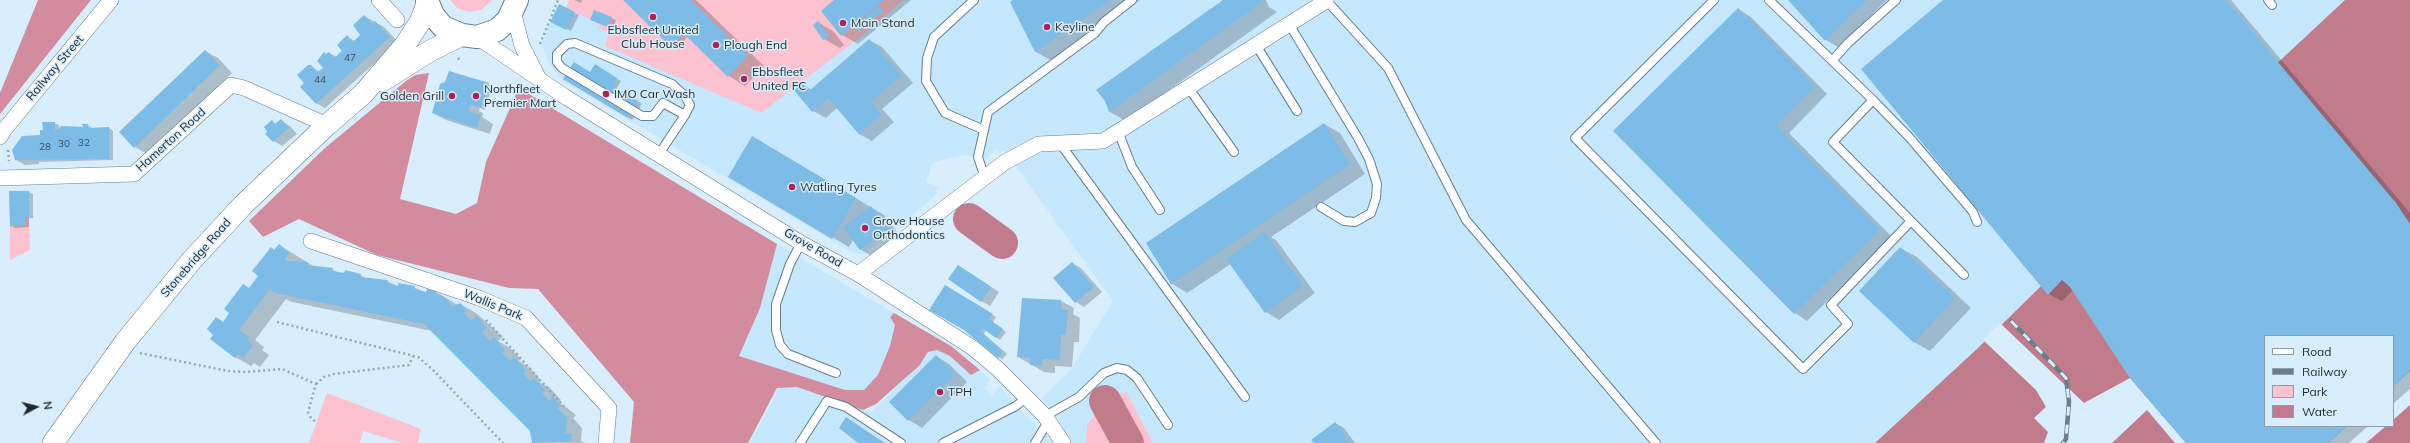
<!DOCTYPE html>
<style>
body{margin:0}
#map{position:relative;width:2410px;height:443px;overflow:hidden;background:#d8eefc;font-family:Mulish,sans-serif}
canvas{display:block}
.legend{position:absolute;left:2264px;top:335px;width:130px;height:92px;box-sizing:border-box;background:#d8eefc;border:1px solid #8e9faa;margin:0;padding:5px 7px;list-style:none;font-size:12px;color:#1f2930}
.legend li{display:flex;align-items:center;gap:8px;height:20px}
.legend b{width:20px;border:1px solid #8e9faa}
.north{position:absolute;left:16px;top:387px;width:40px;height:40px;-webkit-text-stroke:3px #d8eefc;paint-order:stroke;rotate:83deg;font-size:11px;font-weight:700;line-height:16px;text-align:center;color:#1f2930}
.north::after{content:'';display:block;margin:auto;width:14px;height:18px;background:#1f2930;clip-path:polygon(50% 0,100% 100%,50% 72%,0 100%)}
</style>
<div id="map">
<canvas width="2410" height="443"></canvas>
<ul class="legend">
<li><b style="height:5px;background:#fff"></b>Road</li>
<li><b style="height:5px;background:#6e7d87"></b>Railway</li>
<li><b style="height:11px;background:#fcc2cf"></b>Park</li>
<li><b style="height:11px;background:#c17c8c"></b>Water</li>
</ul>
<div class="north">N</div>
</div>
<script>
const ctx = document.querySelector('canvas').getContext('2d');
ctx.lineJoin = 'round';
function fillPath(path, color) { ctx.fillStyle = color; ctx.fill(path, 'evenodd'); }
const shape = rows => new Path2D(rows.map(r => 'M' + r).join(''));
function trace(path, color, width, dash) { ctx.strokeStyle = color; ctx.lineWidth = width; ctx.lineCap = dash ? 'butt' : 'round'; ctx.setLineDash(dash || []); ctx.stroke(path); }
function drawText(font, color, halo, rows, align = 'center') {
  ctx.font = font + ' Mulish,sans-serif'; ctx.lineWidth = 3; ctx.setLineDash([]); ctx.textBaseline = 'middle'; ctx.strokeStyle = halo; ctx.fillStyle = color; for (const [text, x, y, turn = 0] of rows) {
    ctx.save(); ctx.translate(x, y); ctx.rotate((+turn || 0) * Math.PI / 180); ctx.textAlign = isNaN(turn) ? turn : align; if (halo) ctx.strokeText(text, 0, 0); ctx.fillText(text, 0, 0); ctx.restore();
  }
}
const built = shape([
 [903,0,2348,0,2393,336,2265,336,2265,426,1892,443,1153,443,1125,392,1109,395,1105,401,1087,425,1086,443,1071,443,1057,417,1041,398,1070,371,1113,301,1004,150,1000,153,997,149,987,158,966,155,933,162,926,182,938,187,935,196,865,254,855,254,563,81,549,64,542,44,550,22,566,30,575,12,600,24,599,27,610,32,605,46,868,31],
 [777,244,904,319,863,408,871,412,942,341,990,379,985,389,992,396,1000,386,1016,406,1042,430,1053,443,750,443,787,373,739,356]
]);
const green = shape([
 [450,0,492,0,481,10,469,12,457,8],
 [569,0,903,0,868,31,761,113,605,46,609,32,598,28,600,24,566,8],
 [25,217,29,217,30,250,10,260,10,226,25,225],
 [1126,392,1153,443,1086,443,1087,425,1105,401,1109,395],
 [327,393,421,429,418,443,403,443,363,431,360,443,309,443]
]);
const forest = shape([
 [38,0,91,0,0,114,0,93],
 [429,73,400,199,456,214,477,203,486,162,519,88,777,244,760,308,739,356,845,390,864,390,878,375,890,346,895,325,890,317,894,313,951,346,980,370,971,375,950,356,937,350,928,352,919,366,904,379,876,404,863,410,797,387,777,388,748,443,630,443,634,402,538,289,509,288,377,255,299,219,263,237,249,221,325,148,406,81,415,75]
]);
const water = shape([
 [2345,0,2410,0,2410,443,1875,443,1978,348,2095,233],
 [2265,336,2393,336,2393,426,2265,426]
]);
const pier = shape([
 [2000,323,2084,403,2130,378,2186,443,2175,443,2147,410,2112,443,2044,443,2048,432,2034,418,2046,407,2036,390,1983,340],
 [2410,371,2410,405,2393,420,2393,386],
 [2347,426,2386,426,2366,443,2328,443]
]);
const shadow = shape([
 [574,0,582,0,581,3],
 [624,0,696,0,764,66,745,86,729,76,688,36,676,49,672,46],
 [836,0,911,0,858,44,842,35],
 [1014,0,1140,0,1052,61,1036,52,1011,3],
 [1225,0,1266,0,1269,7,1277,12,1126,121,1110,112,1106,100],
 [1789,0,1887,0,1838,47,1826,40],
 [1944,0,2231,0,2410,213,2410,389,2393,404,2393,336,2265,336,2265,426,2368,426,2349,443,2187,443,2073,290,2062,301,2049,294],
 [1738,9,1751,17,1827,94,1789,133,1892,237,1807,321,1795,313],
 [595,11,616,20,613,29,591,20],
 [575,13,579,15,571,31,556,24],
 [364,16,384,27,398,42,325,108,316,103,306,83,311,66,320,72,325,68,329,53,337,57,344,51,347,37,355,41,361,35],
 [818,22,834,32,844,45,840,48,824,39],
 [869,40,882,47,913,83,882,109,894,122,872,141,859,134,837,108,826,118,813,111,802,84,812,90],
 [205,51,218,58,232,73,147,154,135,147],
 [595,66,621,81,616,89,642,104,632,120,565,79,591,74],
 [488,84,492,87,485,110,480,108,479,111,483,113,482,117,493,124,490,134,446,120,433,113],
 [281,121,290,126,297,134,282,146,274,141,272,122,277,124],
 [54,123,59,125,59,132,84,128,88,125,92,128,109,128,113,131,113,160,39,162,39,164,25,165,16,160],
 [1324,124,1340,133,1365,174,1271,237,1276,240,1315,293,1279,320,1266,312,1231,264,1187,293,1171,283],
 [753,137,884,215,900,236,873,257,860,249,853,240,849,247,730,177],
 [29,192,33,194,33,218,29,218,29,227,15,228,10,225],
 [279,245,315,267,332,269,341,274,360,275,368,279,387,281,397,286,414,287,424,292,436,292,458,305,460,304,476,313,503,337,498,341,510,348,521,359,519,361,530,368,541,380,539,382,550,388,561,400,559,402,576,415,573,418,582,428,581,441,586,443,532,442,531,430,432,331,292,302,286,299,255,340,264,347,262,350,269,355,260,367,254,363,251,366,235,357,224,323,260,275],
 [1900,248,1917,257,1971,308,1930,351,1914,342],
 [1072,263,1081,268,1102,292,1084,307,1076,302],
 [967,271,999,292,990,306,981,301],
 [945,287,996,317,993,322,1006,332,1000,340,986,330,984,334,1007,354,1002,359,998,357],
 [1061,301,1074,308,1073,314,1080,318,1079,342,1074,342,1072,367,1055,366,1055,373,1044,372,1018,357],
 [936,356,949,364,967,382,922,428,909,420,891,402],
 [847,418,859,426,885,443,860,443],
 [1335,423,1344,428,1355,443,1315,443]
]);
const river = shape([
 [969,219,1002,243],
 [1105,401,1128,443]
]);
const building = shape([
 [623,0,691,0,748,56,728,77,684,34,671,47],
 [834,0,884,0,841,36,821,11],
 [1013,0,1111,0,1035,52,1010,2],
 [1223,0,1259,0,1262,2,1109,112,1105,101,1096,90],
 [1788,0,1867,0,1825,41],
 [1943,0,2226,0,2396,203,2410,224,2410,371,2393,386,2393,336,2265,336,2265,426,2347,426,2328,443,2186,443,2130,378,2070,287,2062,280,2048,295,1861,69],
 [559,4,575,12,566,30,550,22],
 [878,6,883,11,858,32,854,27],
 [1738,8,1815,86,1776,125,1880,229,1794,314,1613,131],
 [594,10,612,17,608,27,590,20],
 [364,15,372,24,375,21,390,37,316,104,300,87,304,83,297,75,308,65,311,65,315,70,315,74,323,68,317,61,324,52,326,54,329,52,334,58,342,51,337,45,347,35,353,42,360,35,353,25],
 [818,21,829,36,823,40,813,25],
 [869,39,901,75,870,102,881,115,859,134,828,98,812,112,794,90,802,83,809,91],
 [205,50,220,65,134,148,119,132],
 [574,62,590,72,595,64,617,78,613,86,638,101,628,118,563,79],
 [449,71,489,83,481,108,470,105,468,111,481,115,477,128,432,113,440,84,445,82],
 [281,119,289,128,273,142,265,134,267,132,264,127,272,120,275,124],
 [42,122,55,122,55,130,59,129,61,126,83,127,82,124,88,124,88,128,109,127,109,159,15,160,12,150,22,136,40,135,40,130,43,130],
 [1324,123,1350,164,1171,284,1146,243],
 [752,136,856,198,832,239,728,177],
 [9,191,29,191,29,217,25,217,25,225,10,226],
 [871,206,888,228,860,250,843,228],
 [1264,232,1303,286,1265,313,1226,259],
 [279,244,290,253,285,259,287,261,308,262,307,265,333,268,332,271,344,273,345,270,361,274,360,277,388,280,387,283,398,286,398,283,415,286,414,289,426,292,427,289,436,291,436,294,443,296,453,307,460,303,467,310,464,313,471,321,477,316,487,328,482,332,490,341,494,337,505,350,502,353,510,361,514,357,526,370,523,373,530,381,534,378,545,390,542,393,549,401,553,397,560,406,557,408,567,418,565,434,571,433,572,442,532,443,530,431,424,324,275,293,270,289,239,330,249,337,247,340,253,346,243,358,238,354,235,358,210,339,213,335,207,329,216,317,223,322,229,313,224,309,243,284,249,288,258,276,252,271,271,247,274,250],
 [1900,247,1955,298,1914,343,1859,291],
 [1072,262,1094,287,1075,303,1053,278],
 [958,265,991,287,981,302,948,279],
 [945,285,993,314,989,319,1003,329,996,338,982,328,980,331,1003,351,998,358,964,330,929,310],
 [1022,298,1061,300,1061,309,1068,310,1066,335,1061,335,1060,360,1043,359,1042,366,1030,365,1030,358,1017,357],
 [936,355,955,374,908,421,889,402],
 [846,417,884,443,858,443,839,428],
 [1335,422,1350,443,1314,443,1311,440]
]);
const path = shape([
 [540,44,558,0],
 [458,58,461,62],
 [8,150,9,161],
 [486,320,567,410],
 [277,322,418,357,433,370,503,443],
 [140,353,228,371,246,372,282,369,316,384,308,412,311,418,316,422],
 [316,384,324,377,334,374,409,365,413,356]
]);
const service = shape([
 [974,0,934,37,927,58,926,81,945,113,984,130],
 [1326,0,1388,68,1466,220,1656,443],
 [1714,0,1575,138,1803,369,1848,324,1831,305,1911,221,1833,142,1873,100,1769,0],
 [2268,0,2272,5],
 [1289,24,1358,138,1369,159,1377,184,1376,198,1371,213,1355,222,1344,221,1321,207],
 [575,43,672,84,685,96,690,105,685,115,663,103,653,116,642,116,562,68,557,62,557,54,567,44,575,43],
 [1256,45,1297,111],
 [1832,61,1848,43,1896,0],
 [1188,87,1234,152],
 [1873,100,1909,137,1963,200,1973,212,1977,222],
 [1118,131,1132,167,1160,210],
 [1059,142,1245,397],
 [659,154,685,115],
 [985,178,978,157,988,112,1095,33,1104,22,1132,0],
 [1911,221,1964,275],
 [801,243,790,264,776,304,776,330,780,345,788,354,836,373],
 [1045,416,1079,397,1104,373,1117,368,1127,370,1137,378,1168,425],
 [800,443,827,401,846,407,901,443],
 [943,443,1016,406,1027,397],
 [1035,443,1049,420]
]);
const minor = shape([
 [379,0,397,20],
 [513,11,522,46,538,77],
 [477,37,564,96,801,243,858,274,973,348,998,369,1045,416,1063,443],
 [0,137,4,130,111,0],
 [0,178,134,174,231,85,244,88,327,125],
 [311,241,479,298,526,318,609,408,606,443],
 [858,274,1005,162,1039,144,1103,141,1326,1]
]);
const secondary = shape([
 [382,81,430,51,462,35],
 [53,443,125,342,192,260,243,205,327,125,363,94,405,45,420,22,428,1]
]);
const primary = shape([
 [427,0,433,15,443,27,462,35,477,37,497,30,508,20,517,0]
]);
const rail = shape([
 [2011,321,2066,378,2069,402,2066,439,2063,443]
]);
const markers = [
 [653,17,4,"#af2056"],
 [843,23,4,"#af2056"],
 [1047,27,4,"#af2056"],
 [716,45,4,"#af2056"],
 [744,79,4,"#af2056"],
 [606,94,4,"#af2056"],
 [452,96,4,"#af2056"],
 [476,96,4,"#af2056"],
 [792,187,4,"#af2056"],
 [865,228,4,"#af2056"],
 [940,392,4,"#af2056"]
];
const numberNames = [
 ["47",350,58],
 ["44",320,80],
 ["32",84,143],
 ["30",64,144],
 ["28",45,147]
];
const poiNames = [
 ["Main Stand",851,23],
 ["Keyline",1055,27],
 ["Ebbsfleet United",653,30,"center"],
 ["Club House",653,44,"center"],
 ["Plough End",724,45],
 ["Ebbsfleet",752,72],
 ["United FC",752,86],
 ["Northfleet",484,89],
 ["Premier Mart",484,103],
 ["IMO Car Wash",614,94],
 ["Golden Grill",444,96,"right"],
 ["Watling Tyres",800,187],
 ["Grove House",873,221],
 ["Orthodontics",873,235],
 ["TPH",948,392]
];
const streetNames = [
 ["Railway Street",55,68,-50],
 ["Hamerton Road",171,140,-42],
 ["Grove Road",813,248,30],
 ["Stonebridge Road",196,258,-49],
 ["Wallis Park",493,305,22]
];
fillPath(built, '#c6e8ff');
fillPath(green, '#fcc2cf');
fillPath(forest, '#d38c9d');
fillPath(water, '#c17c8c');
fillPath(pier, '#d8eefc');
fillPath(shadow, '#0003');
trace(river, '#c17c8c', 32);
fillPath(building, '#7cbce6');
trace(service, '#667e8f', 10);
trace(minor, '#667e8f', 16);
trace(secondary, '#667e8f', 22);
trace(primary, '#667e8f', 24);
trace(path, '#96a8b3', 2.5, [2, 3]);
trace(service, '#fff', 8);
trace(minor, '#fff', 15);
trace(secondary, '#fff', 21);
trace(primary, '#fff', 22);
trace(rail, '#6e7d87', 4.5);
trace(rail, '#d8eefc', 3, [9]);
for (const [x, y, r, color] of markers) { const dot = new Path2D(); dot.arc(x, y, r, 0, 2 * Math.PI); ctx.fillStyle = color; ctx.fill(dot); trace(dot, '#d8eefc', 1.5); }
drawText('10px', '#364e5e', null, numberNames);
drawText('12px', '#1f2930', '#d8eefc', poiNames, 'left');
drawText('12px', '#1f2930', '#d8eefc', streetNames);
</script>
